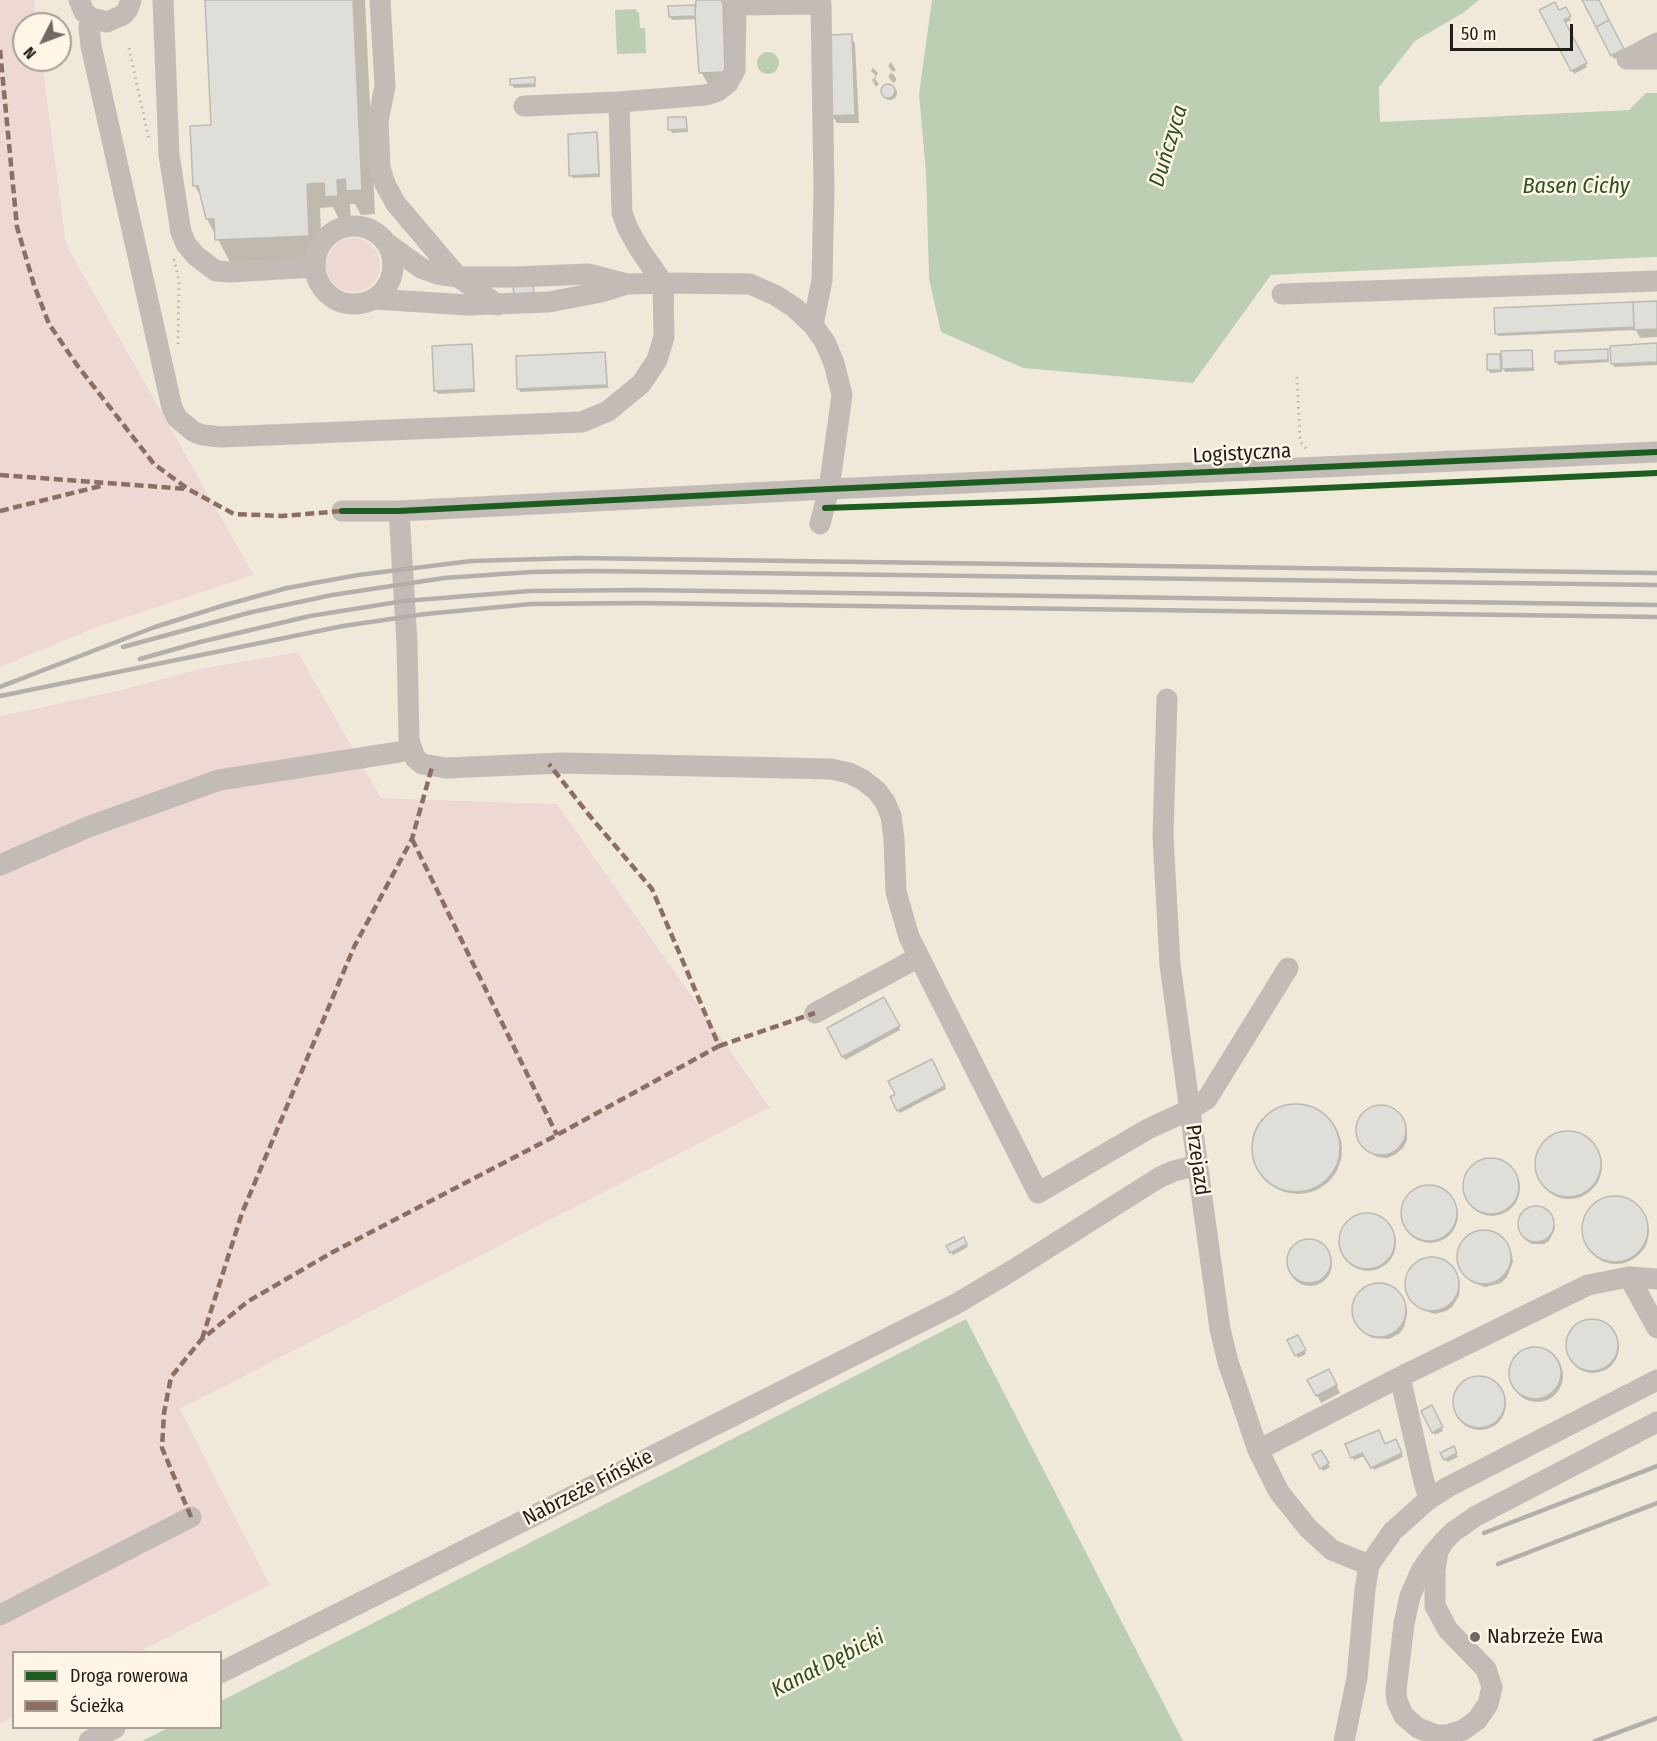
<!DOCTYPE html>
<meta charset="utf-8">
<style>
body{margin:0}
#map{position:relative;width:1657px;height:1741px;overflow:hidden;background:#f9f4ec;font-family:"Fira Sans Condensed",sans-serif}
canvas{display:block}
.legend{position:absolute;left:12px;top:1651px;width:210px;height:78px;box-sizing:border-box;background:#fef5e7;border:2px solid #a69f95;margin:0;padding:8px 10px;list-style:none;font-size:18px;color:#211e19}
.legend li{display:flex;align-items:center;gap:12px;height:30px}
.legend b{width:30px;border:2px solid #a69f95}
.north{position:absolute;left:12px;top:12px;width:60px;height:60px;box-sizing:border-box;background:#fef5e7;border:2px solid #a69f95;border-radius:50%;rotate:228deg;font-size:16px;font-weight:700;line-height:24px;text-align:center;color:#211e19}
.north::after{content:'';display:block;margin:auto;width:21px;height:27px;background:#6d6963;clip-path:polygon(50% 0,100% 100%,50% 72%,0 100%)}
.scale{position:absolute;left:1450px;top:24px;width:123px;height:27px;box-sizing:border-box;border:3px solid #211e19;border-top:0;padding-left:8px;font-size:18px;line-height:21px;white-space:nowrap;color:#211e19;-webkit-text-stroke:4px #fef5e7;paint-order:stroke}
</style>
<div id="map">
<canvas width="1657" height="1741"></canvas>
<ul class="legend">
<li><b style="height:8px;background:#1b5e20"></b>Droga rowerowa</li>
<li><b style="height:8px;background:#8d6e63"></b>Ścieżka</li>
</ul>
<div class="north">N</div>
<div class="scale">50 m</div>
</div>
<script>
const ctx = document.querySelector('canvas').getContext('2d');
ctx.lineJoin = 'round';
function fillPath(path, color) { ctx.fillStyle = color; ctx.fill(path, 'evenodd'); }
const shape = rows => new Path2D(rows.map(r => 'M' + r).join(''));
function trace(path, color, width, dash) { ctx.strokeStyle = color; ctx.lineWidth = width; ctx.lineCap = dash ? 'butt' : 'round'; ctx.setLineDash(dash || []); ctx.stroke(path); }
function drawText(font, color, halo, rows, align = 'center') {
  ctx.font = font + ' "Fira Sans Condensed",sans-serif'; ctx.lineWidth = 5; ctx.setLineDash([]); ctx.textBaseline = 'middle'; ctx.strokeStyle = halo; ctx.fillStyle = color; for (const [text, x, y, turn = 0] of rows) {
    ctx.save(); ctx.translate(x, y); ctx.rotate((+turn || 0) * Math.PI / 180); ctx.textAlign = isNaN(turn) ? turn : align; if (halo) ctx.strokeText(text, 0, 0); ctx.fillText(text, 0, 0); ctx.restore();
  }
}
const built = shape([
 [34,0,932,0,919,94,926,174,929,279,941,332,1023,368,1193,383,1271,275,1657,257,1657,1741,1183,1741,966,1319,221,1701,220,1652,139,1652,270,1585,180,1409,770,1106,557,804,381,798,298,652,199,669,121,690,0,716,0,667,95,628,254,575,66,244,42,60,60,60,60,24,37,24],
 [1479,0,1657,0,1657,93,1646,94,1629,110,1380,122,1379,87,1415,41,1463,13],
 [13,1717,14,1728,168,1728,142,1741,0,1741,0,1724]
]);
const green = shape([
 [0,0,34,0,37,24,24,24,24,60,42,60,66,244,254,575,95,628,0,667],
 '326 265a27 27 0 1 1 54 0a27 27 0 1 1-54 0Z',
 [298,652,381,798,557,804,770,1107,180,1409,270,1585,139,1652,14,1652,13,1717,0,1724,0,716,121,690,199,669]
]);
const water = shape([
 [932,0,1479,0,1463,13,1415,41,1379,87,1380,122,1629,110,1646,93,1657,93,1657,257,1271,275,1193,383,1023,368,941,332,929,279,926,174,919,94],
 [636,9,637,12,639,12,640,28,645,28,646,53,617,54,615,10],
 '757 63a11 11 0 1 1 22 0a11 11 0 1 1-22 0Z',
 [966,1319,1183,1741,142,1741,168,1728,220,1728,221,1701]
]);
const shadow = shape([
 [208,0,365,0,375,214,361,215,355,204,350,204,351,220,340,221,333,207,320,208,322,260,231,264,207,219,203,200,195,186,192,127,213,126],
 [697,0,726,0,729,17,731,83,708,84,701,72,697,19,672,20,670,17,694,6,697,11],
 [1583,0,1598,0,1625,53,1614,59],
 [1541,10,1567,12,1571,20,1565,23,1587,67,1574,74],
 [851,36,855,44,859,123,837,123,832,116],
 [891,62,896,70,893,72,888,66],
 [873,68,878,73,875,79,879,84,876,87,872,80,876,76,871,71],
 [892,73,896,78,896,81,893,83,888,76],
 [534,79,536,87,514,88,512,85],
 '883 93a7 7 0 1 1 14 0a7 7 0 1 1-14 0Z',
 [686,118,688,132,672,133,670,130],
 [597,134,598,137,600,177,573,178,571,175],
 [1657,302,1657,337,1640,338,1636,330,1498,336,1497,333],
 [471,345,473,349,475,392,438,394,436,391],
 [1657,345,1657,365,1614,367,1613,364,1612,347],
 [1531,351,1534,371,1505,372,1501,365,1502,372,1490,373,1489,370,1499,355,1503,363],
 [1607,351,1609,362,1558,365,1557,361],
 [605,353,606,357,608,388,520,392,519,389],
 [884,999,900,1030,845,1060,829,1029],
 [931,1061,946,1089,900,1113,892,1098],
 '1254 1150a44 44 0 1 1 88 0a44 44 0 1 1-88 0Z',
 [1377,1107,1388,1107,1396,1111,1402,1118,1407,1130,1407,1140,1403,1148,1396,1154,1387,1158,1377,1157,1369,1152,1359,1134,1359,1124,1362,1117,1369,1110],
 '1536 1166a33 33 0 1 1 66 0a33 33 0 1 1-66 0Z',
 '1464 1188a28 28 0 1 1 56 0a28 28 0 1 1-56 0Z',
 '1402 1215a28 28 0 1 1 56 0a28 28 0 1 1-56 0Z',
 '1583 1231a33 33 0 1 1 66 0a33 33 0 1 1-66 0Z',
 [1536,1207,1542,1208,1551,1216,1555,1229,1549,1241,1544,1244,1532,1244,1527,1241,1520,1229,1520,1218,1528,1209],
 '1340 1243a28 28 0 1 1 56 0a28 28 0 1 1-56 0Z',
 [1478,1232,1488,1232,1498,1235,1505,1242,1512,1255,1513,1262,1507,1277,1501,1283,1485,1287,1471,1282,1459,1262,1459,1251,1463,1242],
 [963,1239,968,1247,953,1255,948,1247],
 '1288 1264a22 22 0 1 1 44 0a22 22 0 1 1-44 0Z',
 [1433,1258,1445,1262,1451,1266,1460,1284,1459,1296,1452,1307,1446,1311,1435,1314,1422,1310,1415,1305,1407,1287,1408,1274,1411,1268,1422,1260],
 [1374,1285,1388,1286,1395,1290,1407,1308,1407,1315,1404,1327,1400,1333,1389,1339,1372,1338,1363,1332,1354,1314,1356,1300,1366,1288],
 '1567 1347a26 26 0 1 1 52 0a26 26 0 1 1-52 0Z',
 [1298,1337,1306,1354,1298,1358,1290,1341],
 '1511 1376a26 26 0 1 1 52 0a26 26 0 1 1-52 0Z',
 '1454 1404a26 26 0 1 1 52 0a26 26 0 1 1-52 0Z',
 [1333,1378,1340,1393,1321,1403,1317,1395],
 [1432,1407,1443,1431,1435,1435,1423,1411],
 [1396,1441,1403,1457,1374,1470,1365,1456,1354,1460,1347,1445,1385,1446],
 [1453,1448,1458,1457,1447,1462,1442,1453],
 [1320,1452,1330,1467,1323,1471,1314,1456]
]);
const building = shape([
 [205,0,353,0,362,190,346,191,345,179,337,180,338,196,325,197,324,183,307,184,309,236,215,240,214,219,206,219,198,186,193,186,190,126,211,125,205,0],
 [696,0,721,0,723,4,725,72,699,73,695,16,696,0],
 [1582,0,1599,0,1609,20,1596,27,1582,0],
 [1555,2,1559,10,1566,7,1571,16,1564,20,1587,63,1571,71,1539,10,1555,2],
 [695,5,695,16,669,17,668,6,695,5],
 [1609,20,1624,49,1611,56,1596,27,1609,20],
 [852,34,855,115,831,116,830,35,852,34],
 [535,77,535,84,510,85,510,79,535,77],
 '881 91a7 7 0 1 1 14 0a7 7 0 1 1-14 0Z',
 [668,117,686,117,687,129,668,130,668,117],
 [597,132,599,174,569,176,568,134,597,132],
 [533,284,534,295,514,296,513,285,533,284],
 [1657,301,1657,329,1634,330,1633,302,1657,301],
 [1633,302,1634,327,1495,334,1494,308,1633,302],
 [1657,343,1657,362,1611,364,1610,346,1657,343],
 [472,344,474,389,434,391,432,346,472,344],
 [1608,349,1608,360,1555,362,1555,351,1608,349],
 [1532,350,1533,368,1502,369,1501,351,1532,350],
 [605,352,607,385,517,389,516,356,605,352],
 [1487,354,1500,354,1501,370,1487,370,1487,354],
 [884,997,900,1026,842,1057,827,1028,884,997],
 [932,1059,945,1086,897,1111,890,1097,895,1094,888,1081,932,1059],
 '1252 1148a44 44 0 1 1 88 0a44 44 0 1 1-88 0Z',
 '1356 1130a25 25 0 1 1 50 0a25 25 0 1 1-50 0Z',
 '1535 1164a33 33 0 1 1 66 0a33 33 0 1 1-66 0Z',
 '1463 1186a28 28 0 1 1 56 0a28 28 0 1 1-56 0Z',
 '1401 1213a28 28 0 1 1 56 0a28 28 0 1 1-56 0Z',
 '1582 1229a33 33 0 1 1 66 0a33 33 0 1 1-66 0Z',
 '1518 1224a18 18 0 1 1 36 0a18 18 0 1 1-36 0Z',
 '1339 1241a28 28 0 1 1 56 0a28 28 0 1 1-56 0Z',
 '1457 1257a27 27 0 1 1 54 0a27 27 0 1 1-54 0Z',
 [964,1237,967,1244,950,1253,946,1246,964,1237],
 '1287 1261a22 22 0 1 1 44 0a22 22 0 1 1-44 0Z',
 '1405 1284a27 27 0 1 1 54 0a27 27 0 1 1-54 0Z',
 '1352 1310a27 27 0 1 1 54 0a27 27 0 1 1-54 0Z',
 '1566 1345a26 26 0 1 1 52 0a26 26 0 1 1-52 0Z',
 [1298,1335,1306,1350,1295,1356,1287,1340,1298,1335],
 '1509 1373a26 26 0 1 1 52 0a26 26 0 1 1-52 0Z',
 [1329,1369,1337,1385,1316,1396,1307,1380,1329,1369],
 '1453 1402a26 26 0 1 1 52 0a26 26 0 1 1-52 0Z',
 [1432,1405,1443,1427,1432,1433,1421,1411,1432,1405],
 [1379,1430,1385,1444,1396,1439,1402,1453,1371,1468,1362,1453,1351,1458,1345,1444,1379,1430],
 [1454,1446,1457,1453,1444,1460,1440,1453,1454,1446],
 [1321,1450,1329,1463,1320,1469,1312,1455,1321,1450]
]);
const path = shape([
 [129,48,149,140],
 [174,259,179,281,178,345],
 [1297,377,1300,441,1307,450]
]);
const minor = shape([
 [79,0,84,12,91,18,107,22,123,15,128,9,131,0],
 [163,0,169,155,181,232,186,244,196,256,216,271,230,272,314,267],
 [380,0,385,86,378,121,380,168,385,184,396,204,458,277,498,305],
 [91,18,89,27,91,46,172,408,177,418,194,432,203,435,221,437,582,422,608,411,641,384,657,360,664,337,663,283,627,284,601,292,549,302,468,305,374,299],
 [1657,43,1627,59,1657,59],
 [524,106,619,102],
 '315 265a39 39 0 1 1 78 0a39 39 0 1 1-78 0Z',
 [388,244,421,268,437,274,458,277,515,277,588,274,627,284],
 [1282,294,1657,281],
 [813,325,822,280,824,189,821,4,736,5,735,70,728,83,718,91,706,95,619,102,622,213,628,229,640,250,663,283,750,284,775,295,795,308,813,325,825,342,834,363,842,395,829,489,820,524],
 [342,511,399,511,829,489,1657,452],
 [399,511,407,643,409,740,415,758,422,764,446,768,562,763,831,769,849,773,863,780,877,791,885,802,891,816,894,839,896,892,909,937,1038,1193,1148,1129,1189,1110,1207,1099,1288,968],
 [1167,699,1163,836,1170,965,1220,1329,1228,1362,1258,1450,1279,1492,1308,1528,1332,1550,1369,1565],
 [0,865,88,827,219,780,399,752,411,748],
 [815,1013,919,957],
 [1629,1277,1657,1328],
 [1400,1377,1423,1478,1429,1499],
 [1258,1450,1400,1377,1588,1285,1629,1277,1657,1279],
 [1444,1541,1438,1551,1435,1570,1435,1606,1448,1630,1486,1669,1492,1687,1488,1704,1477,1720,1463,1730,1447,1735,1436,1735,1418,1728,1404,1716,1397,1701,1396,1690,1404,1624,1410,1596,1421,1571,1432,1555,1444,1541,1453,1532,1476,1516,1657,1422],
 [0,1615,191,1517],
 [220,1673,956,1304,1013,1270,1160,1177,1174,1171,1197,1165],
 [89,1741,115,1728],
 [1344,1741,1357,1678,1365,1590,1369,1565,1393,1531,1429,1499,1448,1487,1657,1380]
]);
const rail = shape([
 [123,647,252,612,332,595,444,578,531,572,593,571,1657,585],
 [140,659,200,642,310,616,404,601,530,591,641,590,1657,605],
 [0,687,155,627,225,605,287,588,358,575,471,561,577,558,1657,573],
 [0,696,343,626,425,614,531,604,640,603,1657,617],
 [1484,1533,1657,1466],
 [1498,1564,1657,1503],
 [1595,1741,1657,1718]
]);
const quiet = shape([
 [0,50,17,227,34,285,49,324,77,365,154,464,188,489,234,514,282,516,342,511],
 [0,475,188,489],
 [0,511,101,486],
 [412,839,557,1135],
 [719,1046,815,1013],
 [202,1339,242,1213,354,947,412,839,432,767],
 [191,1517,162,1448,164,1413,171,1377,201,1340,247,1302,331,1253,557,1135,719,1046,652,889,589,815,549,764]
]);
const cycleway = shape([
 [825,508,1033,501,1657,473],
 [342,511,399,511,829,489,1657,452]
]);
const markers = [
 [1475,1637,6,"#6d6963"]
];
const streetNames = [
 ["Logistyczna",1242,454,-3],
 ["Przejazd",1197,1160,82],
 ["Nabrzeże Fińskie",588,1488,-27]
];
const poiNames = [
 ["Nabrzeże Ewa",1487,1637]
];
const waterNames = [
 ["Duńczyca",1169,146,-73],
 ["Basen Cichy",1576,187],
 ["Kanał Dębicki",828,1664,-27]
];
fillPath(built, '#f0e8d9');
fillPath(green, '#edd8d4');
fillPath(water, '#bccfb3');
fillPath(shadow, '#0003');
fillPath(building, '#e0ded8');
trace(building, '#bcbab4', 1.5);
trace(path, '#bab5b0', 3, [1.5, 4.5]);
trace(minor, '#c2bbb6', 21);
trace(rail, '#b4afab', 4.5);
trace(quiet, '#8d6e63', 4.5, [9, 4.5]);
trace(cycleway, '#1b5e20', 6);
for (const [x, y, r, color] of markers) { const dot = new Path2D(); dot.arc(x, y, r, 0, 2 * Math.PI); ctx.fillStyle = color; ctx.fill(dot); trace(dot, '#fef5e7', 2); }
drawText('21px', '#211e19', '#fef5e7', streetNames);
drawText('21px', '#211e19', '#fef5e7', poiNames, 'left');
drawText('italic 22px', '#2a511e', '#fef5e7', waterNames);
</script>
